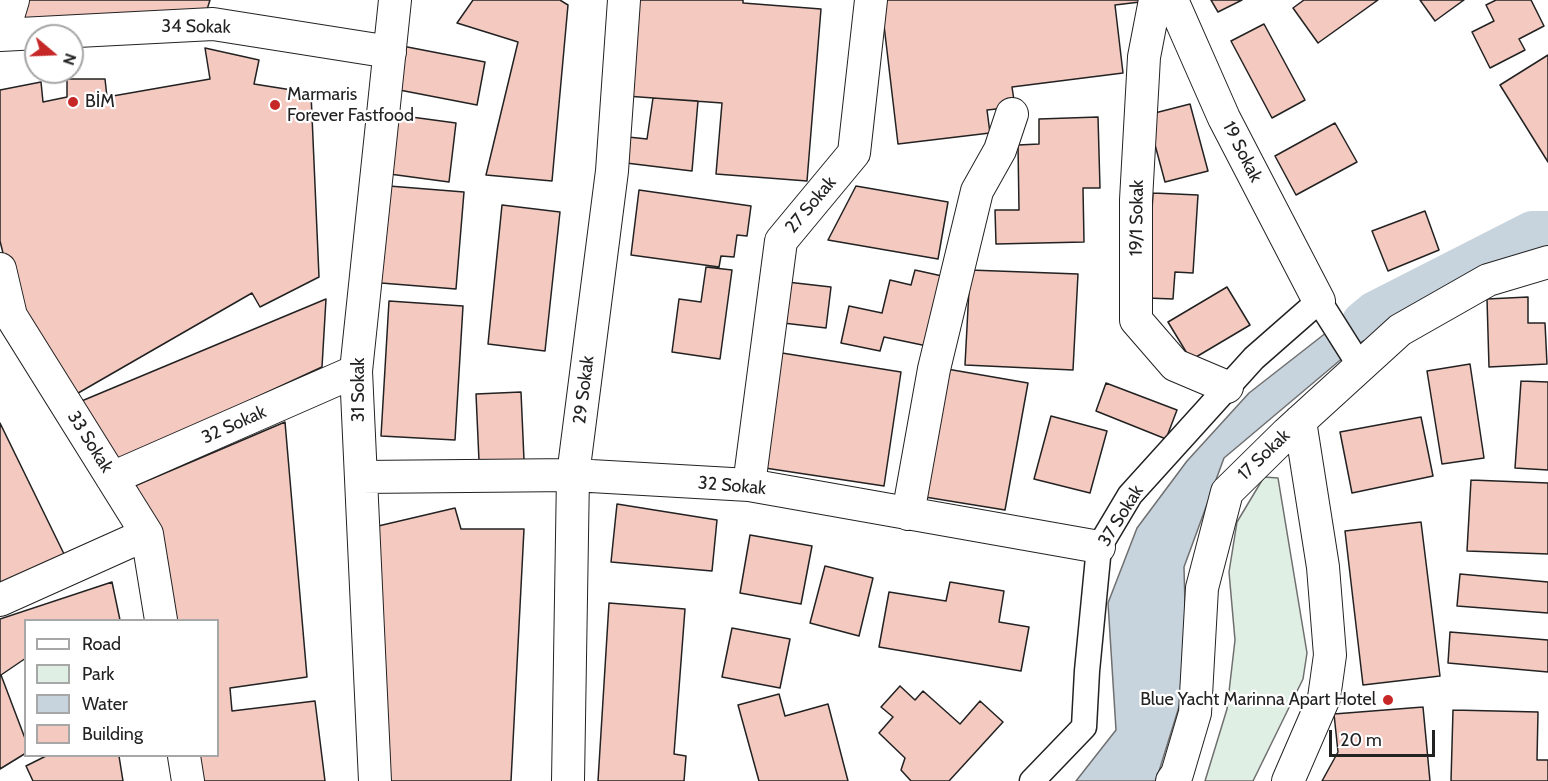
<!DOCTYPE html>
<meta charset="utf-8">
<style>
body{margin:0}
#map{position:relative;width:1548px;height:781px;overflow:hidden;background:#fff;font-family:Cabin,sans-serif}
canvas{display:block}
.legend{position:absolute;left:24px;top:619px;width:195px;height:138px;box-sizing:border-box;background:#fff;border:2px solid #a7a7a7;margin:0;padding:8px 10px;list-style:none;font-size:18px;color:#222}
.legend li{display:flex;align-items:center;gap:12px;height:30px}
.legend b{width:30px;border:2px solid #a7a7a7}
.north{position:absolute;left:24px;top:24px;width:60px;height:60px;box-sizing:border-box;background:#fff;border:2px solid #a7a7a7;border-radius:50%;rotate:109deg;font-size:16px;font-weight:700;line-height:24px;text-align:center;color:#222}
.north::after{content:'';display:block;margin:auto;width:21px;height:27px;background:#c62828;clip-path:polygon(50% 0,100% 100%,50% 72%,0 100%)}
.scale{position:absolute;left:1329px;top:730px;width:106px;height:27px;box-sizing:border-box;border:3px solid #222;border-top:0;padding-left:8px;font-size:18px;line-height:21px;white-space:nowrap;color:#222;-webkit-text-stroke:4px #fff;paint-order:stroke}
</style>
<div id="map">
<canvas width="1548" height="781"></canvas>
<ul class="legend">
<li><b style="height:8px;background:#fff"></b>Road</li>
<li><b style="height:16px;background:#e0efe3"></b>Park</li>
<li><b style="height:16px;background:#c7d3dd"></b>Water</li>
<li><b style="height:16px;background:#f3c9c0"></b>Building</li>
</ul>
<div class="north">N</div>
<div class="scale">20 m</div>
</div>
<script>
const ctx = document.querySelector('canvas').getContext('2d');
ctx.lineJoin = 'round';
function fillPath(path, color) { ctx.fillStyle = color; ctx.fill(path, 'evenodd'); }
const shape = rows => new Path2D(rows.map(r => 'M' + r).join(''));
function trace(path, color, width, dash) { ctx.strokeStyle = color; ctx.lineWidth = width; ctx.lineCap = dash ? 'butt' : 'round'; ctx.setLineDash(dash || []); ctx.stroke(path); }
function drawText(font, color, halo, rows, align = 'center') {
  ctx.font = font + ' Cabin,sans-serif'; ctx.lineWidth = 4.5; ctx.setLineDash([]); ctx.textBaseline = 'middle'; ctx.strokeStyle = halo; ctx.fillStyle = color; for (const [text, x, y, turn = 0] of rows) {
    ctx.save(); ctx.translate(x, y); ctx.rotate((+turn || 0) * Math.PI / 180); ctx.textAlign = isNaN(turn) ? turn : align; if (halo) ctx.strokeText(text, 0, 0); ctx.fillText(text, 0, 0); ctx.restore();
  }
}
const green = shape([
 [1264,477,1278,478,1307,653,1303,679,1253,781,1205,781,1227,709,1235,640,1229,572,1237,522,1264,477]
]);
const water = shape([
 [1345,318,1361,321,1370,335,1224,458,1184,567,1187,681,1156,781,1076,781,1116,730,1108,603,1137,528,1187,461,1249,393,1345,318]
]);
const canal = shape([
 [1361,321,1373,311,1532,230,1548,230]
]);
const building = shape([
 [27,0,210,0,205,16,22,21,27,0],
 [473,0,560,0,568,5,552,181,486,175,518,42,457,23,473,0],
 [633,0,743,0,743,3,821,9,807,181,716,174,722,103,626,96,633,0],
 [881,0,1140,0,1140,2,1115,5,1123,73,1012,87,1015,107,987,110,990,133,898,144,881,0],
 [1211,0,1242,0,1218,12,1211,0],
 [1304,0,1378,0,1318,43,1293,8,1304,0],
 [1420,0,1464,0,1435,21,1420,0],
 [1496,0,1531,0,1544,26,1519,39,1525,50,1490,68,1472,32,1494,21,1486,5,1496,0],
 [1264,24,1305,100,1272,118,1231,41,1264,24],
 [397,45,485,62,477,105,389,88,397,45],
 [205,48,259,60,254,84,311,93,319,277,260,307,252,293,73,396,16,306,0,241,0,90,41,82,43,102,67,97,67,79,105,79,107,97,210,79,205,48],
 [1548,55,1548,162,1500,85,1548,55],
 [653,98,698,101,692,171,626,163,628,137,647,139,653,98],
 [1190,104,1208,171,1165,182,1147,115,1190,104],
 [389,114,456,123,449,182,382,173,389,114],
 [1098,117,1100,188,1083,188,1084,242,996,244,995,210,1019,210,1018,145,1039,144,1039,119,1098,117],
 [1335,123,1357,162,1296,195,1275,156,1335,123],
 [389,186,464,192,456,289,381,283,389,186],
 [856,186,948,202,938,259,828,240,856,186],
 [639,190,751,206,747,236,737,235,734,257,721,256,719,267,631,255,639,190],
 [1153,193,1198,195,1193,273,1175,272,1173,299,1147,298,1153,193],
 [502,205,560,212,545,351,488,344,502,205],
 [1425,211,1439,250,1388,271,1372,231,1425,211],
 [706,267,732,270,720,359,672,352,679,299,701,302,706,267],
 [915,270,942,276,927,346,884,337,880,351,841,343,849,306,882,313,890,280,911,285,915,270],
 [970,270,1078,274,1073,370,965,365,970,270],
 [787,282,831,287,826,328,783,323,787,282],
 [1227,287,1250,325,1191,360,1168,322,1227,287],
 [1528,297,1528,323,1545,323,1547,364,1489,367,1487,299,1528,297],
 [326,299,322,367,112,464,72,405,326,299],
 [389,301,463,306,455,440,381,436,389,301],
 [782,353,901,372,884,486,765,468,782,353],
 [1470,364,1484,458,1442,464,1427,371,1470,364],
 [947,369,1028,383,1005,510,925,497,947,369],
 [1521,381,1548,382,1548,470,1515,468,1521,381],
 [1106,383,1177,410,1166,439,1096,411,1106,383],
 [521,392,524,460,479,461,476,394,521,392],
 [1051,416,1107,431,1090,493,1034,479,1051,416],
 [1421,417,1433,476,1352,493,1340,432,1421,417],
 [285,422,307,677,230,688,232,711,315,701,325,781,195,781,191,756,218,756,218,620,169,620,130,488,285,422],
 [0,423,66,558,0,587,0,423],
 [1471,480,1548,483,1548,554,1467,551,1471,480],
 [617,504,717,520,712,571,611,562,617,504],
 [455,508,461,529,524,529,511,781,384,781,374,527,455,508],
 [1421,522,1440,676,1363,685,1345,531,1421,522],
 [750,535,812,546,801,604,740,593,750,535],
 [825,566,873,578,859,636,810,623,825,566],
 [1460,574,1548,582,1548,613,1457,606,1460,574],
 [112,582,120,620,26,620,26,658,1,675,26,741,26,753,0,769,0,619,112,582],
 [950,582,1004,591,999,622,1029,627,1021,671,879,647,889,592,946,601,950,582],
 [609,603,685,609,674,754,686,756,684,781,598,781,609,603],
 [732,628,790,639,780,688,722,677,732,628],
 [1450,632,1548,640,1548,672,1448,663,1450,632],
 [900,686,915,700,923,691,960,724,980,701,1003,722,949,781,911,781,901,770,905,758,879,733,893,717,881,707,900,686],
 [779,694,785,716,828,704,848,781,759,781,738,705,779,694],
 [1423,707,1430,781,1322,781,1338,752,1334,714,1423,707],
 [1453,710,1538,712,1537,760,1548,760,1548,781,1451,781,1453,710],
 [46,756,119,756,123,781,33,781,26,766,46,756]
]);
const pedestrian = shape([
 [1032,781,1084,727,1087,671,1099,547,1130,495,1254,358,1319,301,1360,366]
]);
const minor = shape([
 [1155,0,1144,57,1136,200,1136,320,1175,365,1227,387],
 [1172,0,1224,118,1319,301],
 [3,33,13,0],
 [0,35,213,24,390,52],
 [0,269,11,316,147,534,161,620],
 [361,477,573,475,749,485,1099,547],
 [112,478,356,371],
 [749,485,781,241,854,153,871,0],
 [908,514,934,369,977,191,1000,150,1012,114],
 [0,600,147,534],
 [184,756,188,781],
 [375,781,356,371,395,0],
 [568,781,573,475,612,171,624,0],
 [1172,781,1177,774,1195,713,1202,588,1227,492,1287,433,1400,330,1488,280,1548,262],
 [1288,781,1324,698,1330,655,1323,567,1300,421]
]);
const markers = [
 [73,102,6,"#c62828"],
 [275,105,6,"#c62828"],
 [1388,700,6,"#c62828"]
];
const streetNames = [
 ["34 Sokak",196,27,1],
 ["19 Sokak",1242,152,63],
 ["27 Sokak",811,205,-50],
 ["19/1 Sokak",1137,218,-89],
 ["31 Sokak",359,390,-90],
 ["29 Sokak",584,390,-83],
 ["32 Sokak",234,425,-24],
 ["33 Sokak",90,442,58],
 ["17 Sokak",1264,455,-44],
 ["32 Sokak",732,486,5],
 ["37 Sokak",1121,516,-58]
];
const poiNames = [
 ["Marmaris",287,95],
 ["Forever Fastfood",287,116],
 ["BİM",85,102],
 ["Blue Yacht Marinna Apart Hotel",1376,700,"right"]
];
fillPath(green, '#e0efe3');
trace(green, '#6f6f6f', 1.5);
fillPath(water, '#c7d3dd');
trace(water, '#6f6f6f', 1.5);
trace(canal, '#c7d3dd', 38);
fillPath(building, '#f3c9c0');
trace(building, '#222', 1.5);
trace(pedestrian, '#222', 27);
trace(minor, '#222', 34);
trace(pedestrian, '#fff', 24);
trace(minor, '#fff', 32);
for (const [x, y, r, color] of markers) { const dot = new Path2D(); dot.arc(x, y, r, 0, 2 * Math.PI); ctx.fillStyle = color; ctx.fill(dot); trace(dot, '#fff', 2); }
drawText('18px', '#222', '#fff', streetNames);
drawText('18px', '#222', '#fff', poiNames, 'left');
</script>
